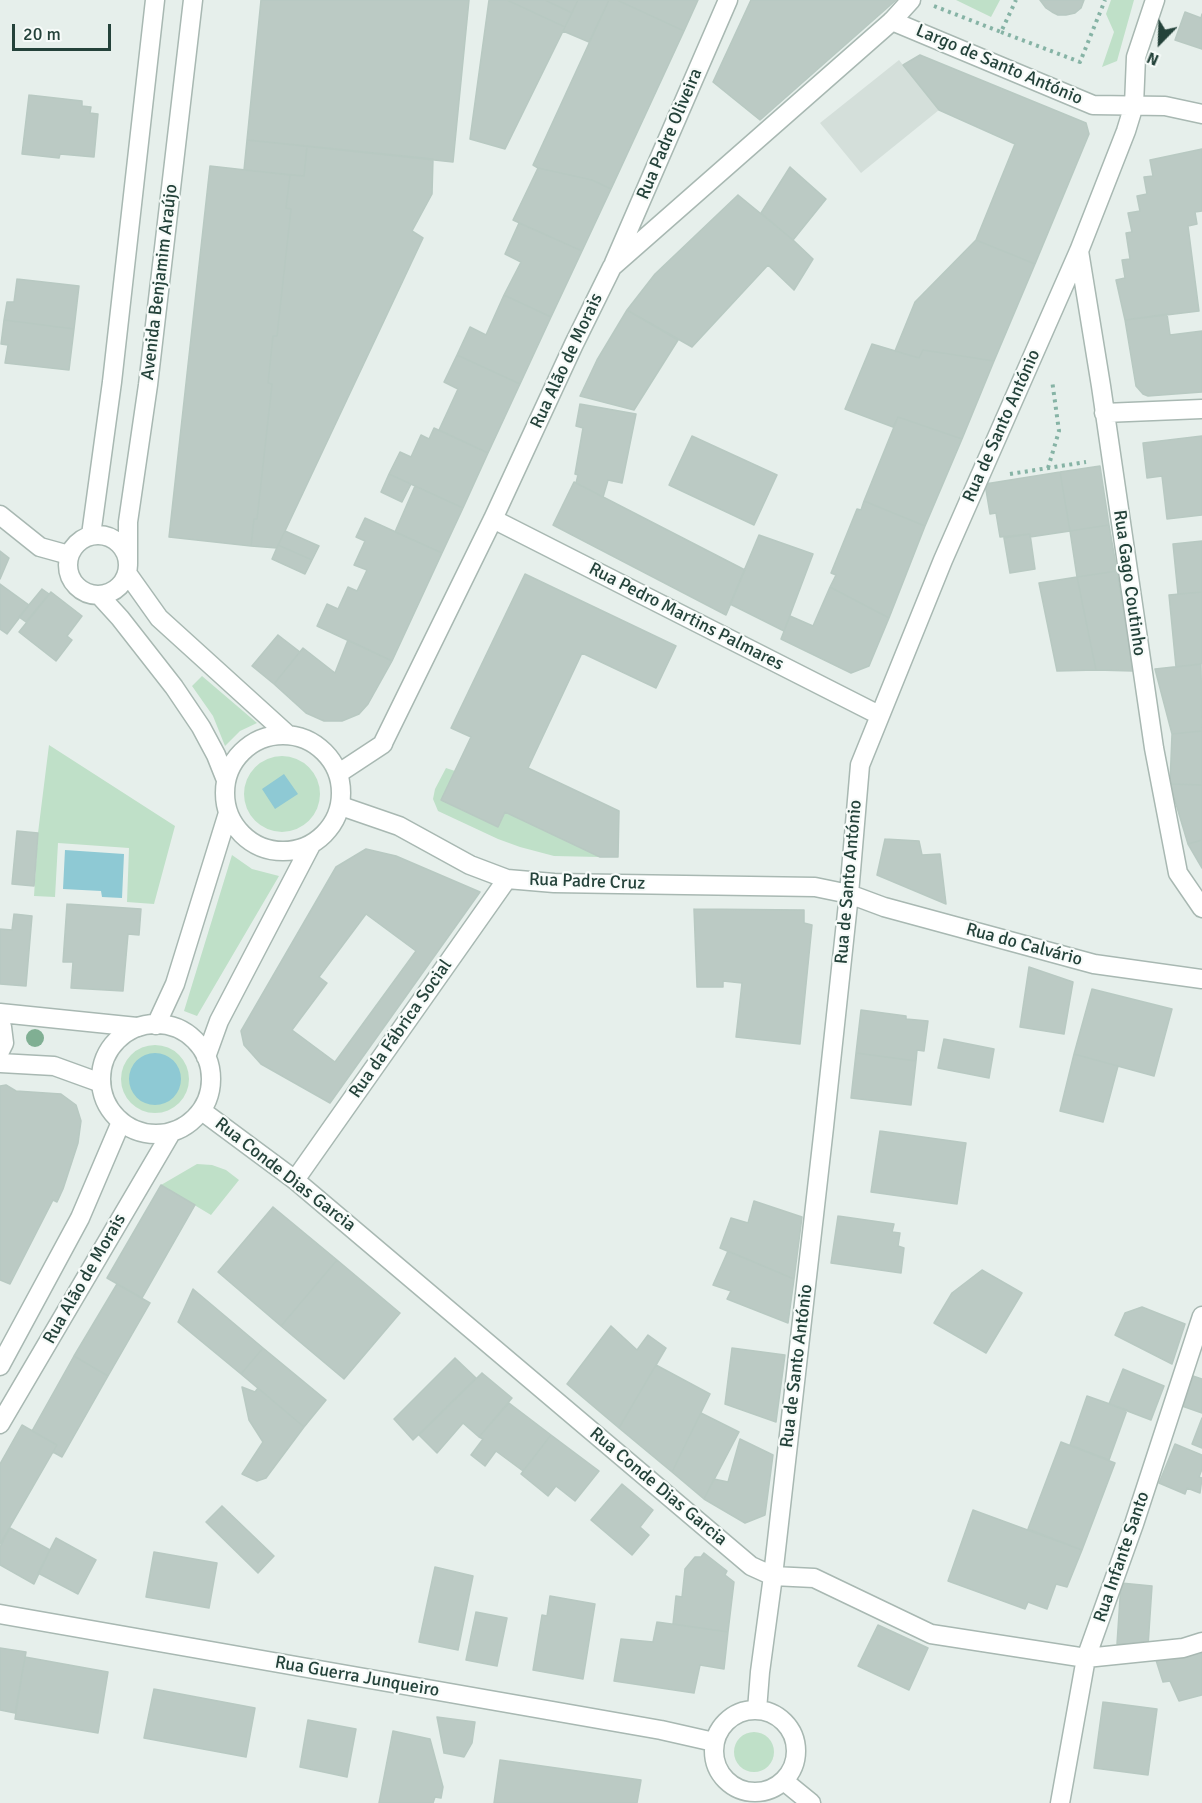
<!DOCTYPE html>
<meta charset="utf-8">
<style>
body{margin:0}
#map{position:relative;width:1202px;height:1803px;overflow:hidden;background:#e6efeb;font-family:Signika,sans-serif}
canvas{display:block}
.north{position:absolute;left:1130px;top:12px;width:60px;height:60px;-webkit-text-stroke:4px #f7fbf9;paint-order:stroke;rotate:203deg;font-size:16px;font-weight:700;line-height:24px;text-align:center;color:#24423a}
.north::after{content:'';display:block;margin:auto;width:21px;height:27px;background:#24423a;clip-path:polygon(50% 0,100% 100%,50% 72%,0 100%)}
.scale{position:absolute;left:12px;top:24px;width:99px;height:27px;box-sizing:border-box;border:3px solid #24423a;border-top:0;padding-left:8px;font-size:18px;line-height:21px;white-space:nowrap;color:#24423a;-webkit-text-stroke:4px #f7fbf9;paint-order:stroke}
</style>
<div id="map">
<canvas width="1202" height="1803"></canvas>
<div class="north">N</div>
<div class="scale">20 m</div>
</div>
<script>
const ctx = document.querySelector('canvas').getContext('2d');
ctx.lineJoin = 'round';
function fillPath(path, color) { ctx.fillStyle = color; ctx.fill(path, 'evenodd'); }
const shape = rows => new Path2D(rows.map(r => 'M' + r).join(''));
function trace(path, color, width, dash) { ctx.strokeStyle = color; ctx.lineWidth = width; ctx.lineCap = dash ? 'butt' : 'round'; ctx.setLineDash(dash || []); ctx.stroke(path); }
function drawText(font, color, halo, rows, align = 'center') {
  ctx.font = font + ' Signika,sans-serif'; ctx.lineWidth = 4.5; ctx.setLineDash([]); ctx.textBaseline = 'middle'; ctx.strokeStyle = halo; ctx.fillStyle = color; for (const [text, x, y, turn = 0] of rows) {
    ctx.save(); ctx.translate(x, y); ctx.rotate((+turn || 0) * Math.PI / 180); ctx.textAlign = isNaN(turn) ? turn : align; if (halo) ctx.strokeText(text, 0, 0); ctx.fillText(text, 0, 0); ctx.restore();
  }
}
const built = shape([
 [899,60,939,110,861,173,820,123]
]);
const green = shape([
 [956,0,1000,0,991,17],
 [1111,0,1134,0,1117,61,1102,67,1114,32,1106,14],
 [202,676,257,723,240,731,225,746,213,716,192,686],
 [49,745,175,826,154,904,127,902,129,848,58,843,55,897,34,896,38,833],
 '244 794a38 38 0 1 1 76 0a38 38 0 1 1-76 0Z',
 [446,768,455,771,441,800,498,826,505,812,600,857,554,856,520,847,498,839,438,811,433,799,435,789],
 [232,855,252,869,279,876,197,1016,184,1011],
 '121 1079a34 34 0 1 1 68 0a34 34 0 1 1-68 0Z',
 [197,1164,212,1165,226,1170,239,1180,211,1215,161,1185],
 '734 1752a20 20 0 1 1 40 0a20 20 0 1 1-40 0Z'
]);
const water = shape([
 [284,774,298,794,275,809,262,789],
 [65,850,124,854,122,898,102,897,101,891,63,889],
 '129 1079a26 26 0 1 1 52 0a26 26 0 1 1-52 0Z'
]);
const building = shape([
 [261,0,469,0,453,162,247,140,261,0],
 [489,0,507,0,565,27,505,149,470,139,489,0],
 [507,0,545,0,572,13,565,27,507,0],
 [545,0,578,0,572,13,545,0],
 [578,0,609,0,589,42,563,31,578,0],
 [609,0,617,0,684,31,611,189,592,180,538,168,533,165,609,0],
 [617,0,698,0,684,31,617,0],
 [751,0,896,0,760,120,713,82,751,0],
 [1040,0,1084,0,1081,8,1075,13,1066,15,1058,15,1052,12,1046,8,1040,0],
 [1185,12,1201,18,1202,14,1202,49,1175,40,1185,12],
 [920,55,1086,123,1089,134,1035,264,976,240,1015,144,939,110,903,65,920,55],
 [29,95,82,101,82,106,91,107,90,113,98,114,94,157,60,154,59,158,22,154,29,95],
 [247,140,307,146,304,176,244,170,247,140],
 [307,146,433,159,432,194,412,231,423,238,277,548,251,546,254,519,257,519,272,384,268,383,273,336,277,336,291,209,286,208,290,175,304,176,307,146],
 [1202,149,1202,211,1195,212,1197,224,1188,226,1199,311,1125,320,1116,280,1125,278,1122,260,1130,259,1126,233,1132,232,1128,213,1140,211,1137,196,1147,194,1144,177,1153,176,1150,160,1202,149],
 [210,166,290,175,286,208,291,209,277,336,273,336,268,383,272,384,257,519,254,519,251,546,169,537,210,166],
 [790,167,826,199,793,240,761,213,790,167],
 [538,168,592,180,611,189,582,251,513,220,538,168],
 [738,195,793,240,813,259,794,290,768,265,692,347,627,310,655,274,738,195],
 [519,223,582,251,551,317,504,295,521,262,505,254,519,223],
 [976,240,1035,264,994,361,923,350,919,358,895,351,915,302,976,240],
 [17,279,79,286,74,329,4,320,7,302,14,302,17,279],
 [504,295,551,317,520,384,457,355,470,327,486,335,504,295],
 [627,310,678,340,634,410,580,396,597,360,627,310],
 [1167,314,1170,335,1202,331,1202,392,1148,396,1143,394,1136,386,1125,320,1167,314],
 [4,320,74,329,69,370,5,363,8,345,1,344,4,320],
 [872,344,919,358,923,350,994,361,962,439,898,417,893,427,845,409,872,344],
 [457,355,520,384,488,453,439,430,458,389,444,382,457,355],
 [580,404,636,414,622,483,608,480,603,497,576,483,578,475,575,474,583,428,576,426,580,404],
 [898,417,962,439,925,526,864,501,898,417],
 [434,428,488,453,463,508,389,474,400,452,411,457,421,435,429,439,434,428],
 [692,436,777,475,754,525,669,485,692,436],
 [1202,436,1202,515,1167,519,1162,476,1147,478,1143,443,1202,436],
 [1100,466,1109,525,1070,531,1060,472,1100,466],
 [1060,472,1070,531,1030,537,1030,534,1000,537,996,513,990,514,985,484,1060,472],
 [389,474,411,484,402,502,381,492,389,474],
 [574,482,745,570,726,615,553,525,574,482],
 [415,486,463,508,442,553,395,532,415,486],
 [864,501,925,526,889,618,830,587,836,575,831,573,857,509,861,510,864,501],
 [365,518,442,553,392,661,317,626,327,604,338,609,348,587,357,591,367,570,354,565,365,541,356,537,365,518],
 [1109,525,1117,571,1077,577,1070,531,1109,525],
 [285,531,319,546,312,560,278,545,285,531],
 [1030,534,1035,569,1010,573,1004,538,1030,534],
 [759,535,813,554,784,631,730,604,759,535],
 [1202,541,1202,592,1178,594,1173,544,1202,541],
 [278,545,312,560,305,574,272,559,278,545],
 [0,551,9,558,0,579,0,551],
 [1117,571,1133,671,1096,670,1077,577,1117,571],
 [525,574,676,646,656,688,582,653,528,768,619,811,618,857,600,857,505,812,498,827,441,800,471,737,451,728,525,574],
 [1077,577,1096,670,1057,671,1039,583,1077,577],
 [0,584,29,605,7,634,0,629,0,584],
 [830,587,889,618,869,666,851,673,781,639,790,616,813,626,830,587],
 [42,589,49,594,26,622,19,617,42,589],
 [51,592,82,616,67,636,72,640,56,661,19,632,51,592],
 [1202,592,1202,664,1176,667,1169,595,1202,592],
 [278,635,300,652,274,684,252,666,278,635],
 [348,640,392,661,368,704,359,714,342,721,324,721,306,713,274,684,303,648,335,673,348,640],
 [1201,664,1202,731,1172,734,1155,669,1201,664],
 [1202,731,1202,785,1170,784,1172,734,1202,731],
 [1170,784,1202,785,1202,840,1188,844,1170,784],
 [17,831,38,833,34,886,12,884,17,831],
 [885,839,919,841,922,855,940,854,946,904,877,875,885,839],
 [1202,840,1202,868,1188,844,1202,840],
 [366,849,396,856,480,892,330,1103,261,1064,244,1045,241,1031,336,867,366,849],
 [67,904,141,909,139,935,128,934,123,991,71,988,73,962,63,962,67,904],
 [694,909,804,910,804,923,812,925,800,1044,736,1037,742,983,723,981,723,987,697,987,694,909],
 [14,914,32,916,26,986,0,984,0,929,12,930,14,914],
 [366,914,416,951,335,1062,292,1030,327,983,319,977,366,914],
 [1029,967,1073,982,1064,1034,1020,1027,1029,967],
 [1092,989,1172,1009,1154,1076,1074,1054,1092,989],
 [861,1010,906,1016,906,1019,928,1021,924,1051,917,1050,916,1061,856,1053,861,1010],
 [944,1039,994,1049,989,1078,938,1068,944,1039],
 [856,1053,916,1061,911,1105,851,1098,856,1053],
 [1074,1054,1118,1066,1103,1122,1060,1111,1074,1054],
 [6,1085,16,1091,61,1094,76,1105,81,1121,78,1143,63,1189,57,1202,53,1200,10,1284,0,1280,0,1086,6,1085],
 [880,1131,966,1143,957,1204,871,1192,880,1131],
 [161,1185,195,1205,142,1298,107,1278,161,1185],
 [754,1201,802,1217,794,1279,720,1248,731,1218,748,1223,754,1201],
 [273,1207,337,1260,281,1326,218,1272,273,1207],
 [838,1216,894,1224,892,1232,900,1233,898,1246,904,1248,901,1273,831,1263,838,1216],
 [728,1251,794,1279,788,1323,727,1299,731,1291,713,1285,728,1251],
 [337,1260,400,1313,344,1379,281,1326,337,1260],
 [982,1270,1022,1293,986,1353,934,1323,952,1293,982,1270],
 [117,1284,150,1303,108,1376,74,1356,117,1284],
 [193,1289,263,1348,241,1374,178,1322,193,1289],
 [1142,1307,1185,1324,1172,1364,1115,1335,1125,1313,1142,1307],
 [611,1326,637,1350,648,1335,666,1348,619,1428,567,1384,611,1326],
 [263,1348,326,1400,304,1427,241,1374,263,1348],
 [732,1348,785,1355,776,1422,725,1404,732,1348],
 [74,1356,108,1376,62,1457,53,1452,57,1445,32,1431,74,1356],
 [455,1358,476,1378,413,1440,394,1419,455,1358],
 [656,1365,710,1394,672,1472,619,1428,656,1365],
 [1123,1369,1164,1386,1151,1420,1109,1404,1123,1369],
 [482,1373,512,1398,479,1437,463,1423,437,1453,419,1435,482,1373],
 [1193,1376,1202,1379,1202,1413,1182,1406,1193,1376],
 [242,1387,255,1392,258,1388,304,1427,266,1478,257,1481,242,1474,263,1442,249,1420,242,1387],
 [1087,1396,1127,1410,1109,1460,1070,1445,1087,1396],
 [509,1403,551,1435,523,1471,496,1451,485,1466,471,1455,483,1439,479,1437,509,1403],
 [701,1413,739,1432,704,1499,672,1472,701,1413],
 [1202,1418,1202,1448,1192,1444,1202,1418],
 [22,1425,57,1445,0,1544,0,1464,22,1425],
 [551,1435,599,1471,575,1501,556,1486,548,1496,521,1474,551,1435],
 [740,1439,773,1455,765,1515,745,1523,704,1499,714,1479,728,1482,740,1439],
 [1061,1442,1115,1463,1082,1550,1028,1529,1061,1442],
 [1175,1444,1202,1455,1202,1469,1199,1477,1202,1478,1200,1493,1187,1488,1185,1494,1159,1483,1175,1444],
 [622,1484,653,1510,640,1527,649,1535,632,1555,591,1520,622,1484],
 [222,1506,274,1556,258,1573,206,1522,222,1506],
 [973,1510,1082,1550,1067,1587,1056,1584,1047,1609,1028,1602,1025,1609,948,1581,973,1510],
 [10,1528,50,1550,34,1584,0,1565,0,1547,10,1528],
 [56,1538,96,1560,78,1594,38,1573,56,1538],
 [154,1552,217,1563,209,1608,146,1597,154,1552],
 [704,1553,727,1571,725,1575,734,1582,728,1632,673,1624,676,1596,682,1597,685,1569,695,1557,701,1557,704,1553],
 [435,1567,473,1576,458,1650,419,1642,435,1567],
 [1121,1583,1152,1586,1148,1646,1117,1644,1121,1583],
 [550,1596,595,1604,583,1679,533,1670,542,1615,547,1616,550,1596],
 [476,1612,507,1618,497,1666,466,1660,476,1612],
 [657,1622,728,1632,724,1669,700,1665,694,1693,614,1681,621,1639,653,1642,657,1622],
 [878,1625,928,1648,909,1690,858,1666,878,1625],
 [1202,1647,1202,1695,1179,1701,1170,1681,1163,1682,1155,1657,1202,1647],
 [0,1648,26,1652,15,1713,0,1710,0,1648],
 [25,1657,108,1672,98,1733,15,1719,25,1657],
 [154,1689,255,1708,246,1757,144,1738,154,1689],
 [1103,1702,1157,1709,1148,1775,1094,1768,1103,1702],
 [437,1717,475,1722,472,1743,464,1757,444,1753,437,1717],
 [308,1720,356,1729,347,1777,300,1767,308,1720],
 [393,1731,430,1739,443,1787,441,1798,435,1797,433,1803,379,1803,393,1731],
 [500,1760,641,1780,637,1803,494,1803,500,1760]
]);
const path = shape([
 [934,6,1001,32,1016,0],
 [1001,32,1080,62,1105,0],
 [1048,468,1059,431,1052,380],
 [1010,474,1086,462]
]);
const pedestrian = shape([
 [892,21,911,0]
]);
const minor = shape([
 [1079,251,1101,386,1154,748,1178,873,1202,908],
 [614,263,728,0],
 [1104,413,1202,409],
 [0,515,40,547,69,555],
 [493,519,879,715],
 [339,773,383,744,384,741,493,519,574,344,612,267,892,21,1093,105,1165,106,1202,114],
 [341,806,399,826,470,865,507,879,554,883,815,887,849,894,884,907,1094,964,1202,979],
 [0,1013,137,1027],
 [0,1023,2,1027,4,1043,0,1051],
 [0,1063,54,1066,101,1083],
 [202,1111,295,1180,751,1566,773,1576,814,1578,931,1634,1086,1658,1183,1648,1202,1642],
 [295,1180,507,879],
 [0,1614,661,1730,714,1742],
 '714 1751a41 41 0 1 1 82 0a41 41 0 1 1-82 0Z',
 [757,1710,760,1672,773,1576,824,1127,849,894,860,765,943,560,1079,251,1126,131,1134,105,1136,57,1155,0],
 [784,1781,811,1803],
 [1060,1803,1086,1658,1134,1524,1202,1316]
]);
const tertiary = shape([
 [91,535,112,382,155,0],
 '68 565a30 30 0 1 1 60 0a30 30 0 1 1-60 0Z',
 [128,564,128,522,148,385,193,0],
 [127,573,159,618,288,735],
 [99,595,120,618,174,687,201,727,216,755,226,780],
 '225 793a58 58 0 1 1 116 0a58 58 0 1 1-116 0Z',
 '101 1079a55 55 0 1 1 110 0a55 55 0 1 1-110 0Z',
 [156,1025,175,984,228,813],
 [206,1057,219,1021,311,845],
 [0,1366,80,1218,121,1122],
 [0,1424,171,1133]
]);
const trees = [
 [35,1038]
];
const streetNames = [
 ["Largo de Santo António",999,65,23],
 ["Rua Padre Oliveira",670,134,-67],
 ["Avenida Benjamim Araújo",160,282,-83],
 ["Rua Alão de Morais",567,361,-65],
 ["Rua de Santo António",1002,426,-66],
 ["Rua Gago Coutinho",1129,583,82],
 ["Rua Pedro Martins Palmares",686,617,27],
 ["Rua Padre Cruz",587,882,2],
 ["Rua de Santo António",849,882,-85],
 ["Rua do Calvário",1024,945,15],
 ["Rua da Fábrica Social",401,1029,-55],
 ["Rua Conde Dias Garcia",285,1175,38],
 ["Rua Alão de Morais",85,1279,-60],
 ["Rua de Santo António",797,1366,-83],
 ["Rua Conde Dias Garcia",658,1487,40],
 ["Rua Infante Santo",1122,1557,-71],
 ["Rua Guerra Junqueiro",357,1677,10]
];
fillPath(built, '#d4dfda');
fillPath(green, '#bfe0c8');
fillPath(water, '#8ec9d4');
fillPath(building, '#bbcac4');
trace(building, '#b8c9c2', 1.5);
trace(pedestrian, '#a8b8b2', 21);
trace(minor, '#a8b8b2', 21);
trace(tertiary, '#a8b8b2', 21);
trace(path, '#86b3a5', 4, [3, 4.5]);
trace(pedestrian, '#fff', 18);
trace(minor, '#fff', 18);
trace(tertiary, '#fff', 18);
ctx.fillStyle = '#80af93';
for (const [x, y] of trees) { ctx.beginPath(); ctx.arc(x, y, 9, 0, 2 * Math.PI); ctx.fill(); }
drawText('18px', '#24423a', '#f7fbf9', streetNames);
</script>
